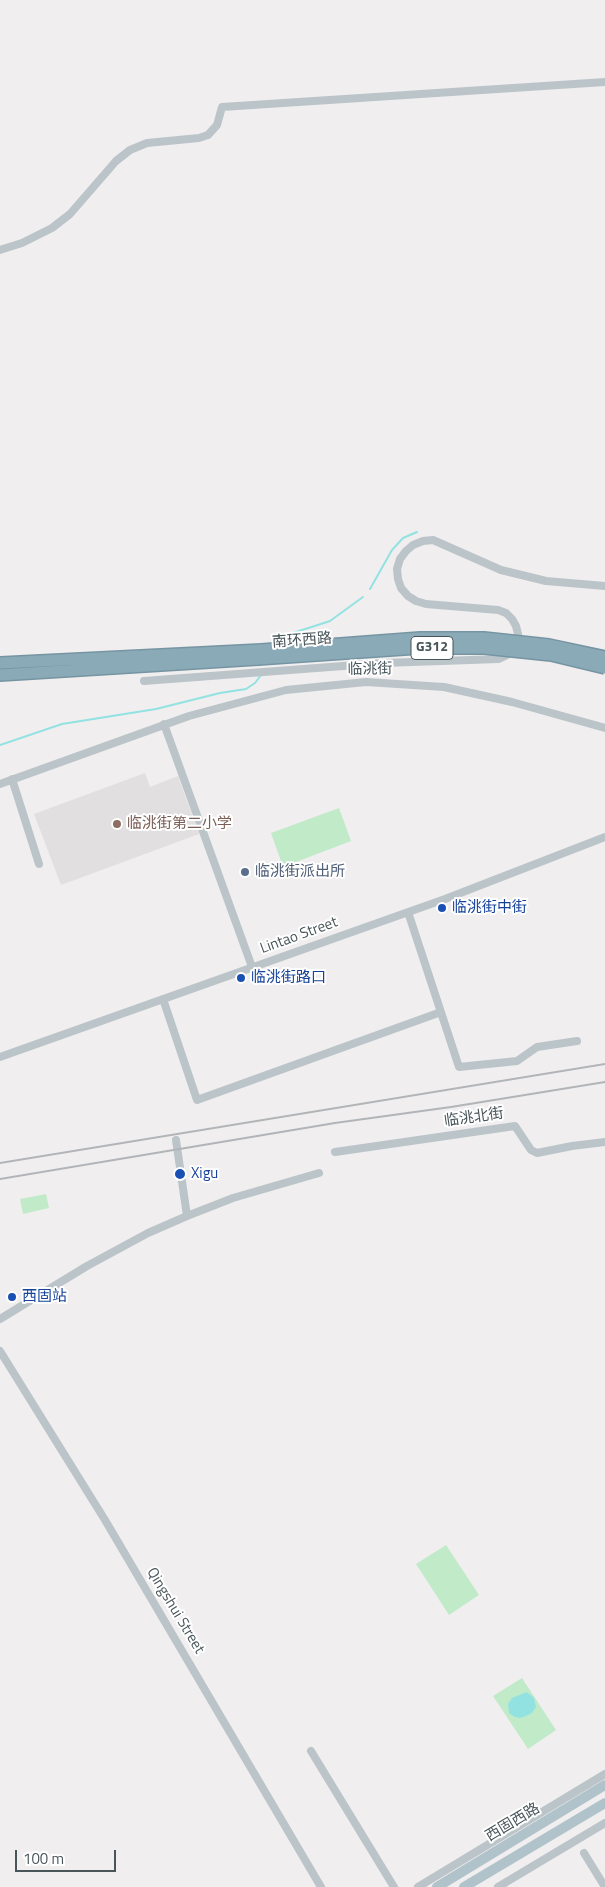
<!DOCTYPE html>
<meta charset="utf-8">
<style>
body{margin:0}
#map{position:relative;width:605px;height:1887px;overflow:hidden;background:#f1eeef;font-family:"Titillium Web",sans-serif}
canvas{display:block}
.scale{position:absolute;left:15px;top:1850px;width:101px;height:22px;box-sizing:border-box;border:2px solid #485559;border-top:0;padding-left:6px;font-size:15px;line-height:18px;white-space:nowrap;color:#485559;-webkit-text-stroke:4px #fff;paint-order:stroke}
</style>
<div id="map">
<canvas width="605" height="1887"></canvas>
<div class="scale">100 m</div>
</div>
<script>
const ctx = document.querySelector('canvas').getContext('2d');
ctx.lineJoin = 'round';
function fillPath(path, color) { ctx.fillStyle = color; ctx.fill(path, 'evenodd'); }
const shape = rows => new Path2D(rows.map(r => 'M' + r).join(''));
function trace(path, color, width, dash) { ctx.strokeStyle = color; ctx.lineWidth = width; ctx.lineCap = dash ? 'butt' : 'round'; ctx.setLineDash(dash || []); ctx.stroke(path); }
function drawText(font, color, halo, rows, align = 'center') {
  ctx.font = font + ' "Titillium Web","Noto Sans SC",sans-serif'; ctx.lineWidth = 4; ctx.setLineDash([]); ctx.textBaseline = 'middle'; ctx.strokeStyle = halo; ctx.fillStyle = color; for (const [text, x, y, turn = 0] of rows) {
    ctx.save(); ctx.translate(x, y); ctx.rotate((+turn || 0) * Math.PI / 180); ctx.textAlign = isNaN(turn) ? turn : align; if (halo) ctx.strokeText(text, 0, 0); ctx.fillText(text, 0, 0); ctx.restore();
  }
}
const education = shape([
 [145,773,150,787,178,776,199,834,61,885,34,814]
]);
const green = shape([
 [339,808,351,841,283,867,271,833],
 [46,1194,49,1208,23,1214,20,1199],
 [446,1545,479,1595,449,1615,416,1564],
 [522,1678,556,1730,528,1749,493,1696]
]);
const water = shape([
 [527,1692,534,1698,536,1707,532,1713,526,1716,520,1718,515,1717,509,1713,508,1704,512,1698]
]);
const stream = shape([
 [370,589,392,550,403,538,417,532],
 [282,644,293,633,330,621,363,597],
 [0,745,62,724,156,709,220,693,246,689,255,683,261,675]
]);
const minor = shape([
 [0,250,22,243,52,228,70,214,116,161,130,150,147,143,199,138,208,135,217,125,222,107,605,82],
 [144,681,383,663,499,659,507,655,513,649,516,642,518,634,516,626,512,619,506,613,498,610,426,604,416,601,408,596,401,588,398,579,397,569,400,559,406,551,413,545,423,541,433,540,501,570,546,581,605,586],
 [164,724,252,967],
 [12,779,39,864],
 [0,784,189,716,286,690,366,682,444,687,512,702,605,728],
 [408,912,459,1067,517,1061,537,1047,577,1041],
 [163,999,197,1100,441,1012],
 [0,1057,445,899,605,837],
 [176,1140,187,1216],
 [335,1152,515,1126,531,1150,537,1153,572,1146,605,1142],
 [0,1319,87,1266,148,1233,187,1216,233,1198,319,1173],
 [0,1351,105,1520,321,1887],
 [311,1751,394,1887],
 [584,1853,605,1887],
 [418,1887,605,1774],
 [498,1887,605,1823]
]);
const major = shape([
 [437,1887,605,1785],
 [464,1887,605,1803]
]);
const highway = shape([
 [0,663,261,650],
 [0,675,258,659]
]);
const rail = shape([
 [0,1163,605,1064],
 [0,1179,335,1123,451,1107,605,1082]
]);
const highwayBridge = shape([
 [261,650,420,638,484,638,549,645,605,657],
 [258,659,419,648,484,648,551,655,605,668]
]);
const markers = [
 [117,824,5,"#8d6e63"],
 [245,872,5,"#5c6f8a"],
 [442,908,5,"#1a4fb4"],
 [241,978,5,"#1a4fb4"],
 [180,1174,6,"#1a4fb4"],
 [12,1297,5,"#1a4fb4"]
];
const shields = [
 [432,648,42]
];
const shieldNames = [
 ["G312",432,648]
];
const streetNames = [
 ["南环西路",302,641,-4],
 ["临洮街",370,670,-1],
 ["Lintao Street",299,936,-20],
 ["临洮北街",474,1118,-8],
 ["Qingshui Street",175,1611,59],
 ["西固西路",513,1823,-31]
];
const educationNames = [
 ["临洮街第二小学",127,824]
];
const serviceNames = [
 ["临洮街派出所",255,872]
];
const transitNames = [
 ["临洮街中街",452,908],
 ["临洮街路口",251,978],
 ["Xigu",191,1174],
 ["西固站",22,1297]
];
fillPath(education, '#e1dfe0');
fillPath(green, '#c1eac9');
fillPath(water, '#93e2e2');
trace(stream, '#93e2e2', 2);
trace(highway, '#7695a3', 14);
trace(minor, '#bbc5c9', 8);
trace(major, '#b1c3ca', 10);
trace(highway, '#8baab8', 11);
trace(rail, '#b1b5b8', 2);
trace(highwayBridge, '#7695a3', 14, []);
trace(highwayBridge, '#8baab8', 11);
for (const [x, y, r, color] of markers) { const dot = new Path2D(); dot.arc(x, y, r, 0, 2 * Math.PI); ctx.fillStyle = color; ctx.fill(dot); trace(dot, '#fff', 2); }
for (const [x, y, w] of shields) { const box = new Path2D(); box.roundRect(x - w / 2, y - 11.5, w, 23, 4); ctx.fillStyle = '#fff'; ctx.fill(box); trace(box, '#485559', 1); }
drawText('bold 14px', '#485559', null, shieldNames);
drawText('15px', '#485559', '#fff', streetNames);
drawText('15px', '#785e54', '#fff', educationNames, 'left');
drawText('15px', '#4e5e75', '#fff', serviceNames, 'left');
drawText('15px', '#164399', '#fff', transitNames, 'left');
</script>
